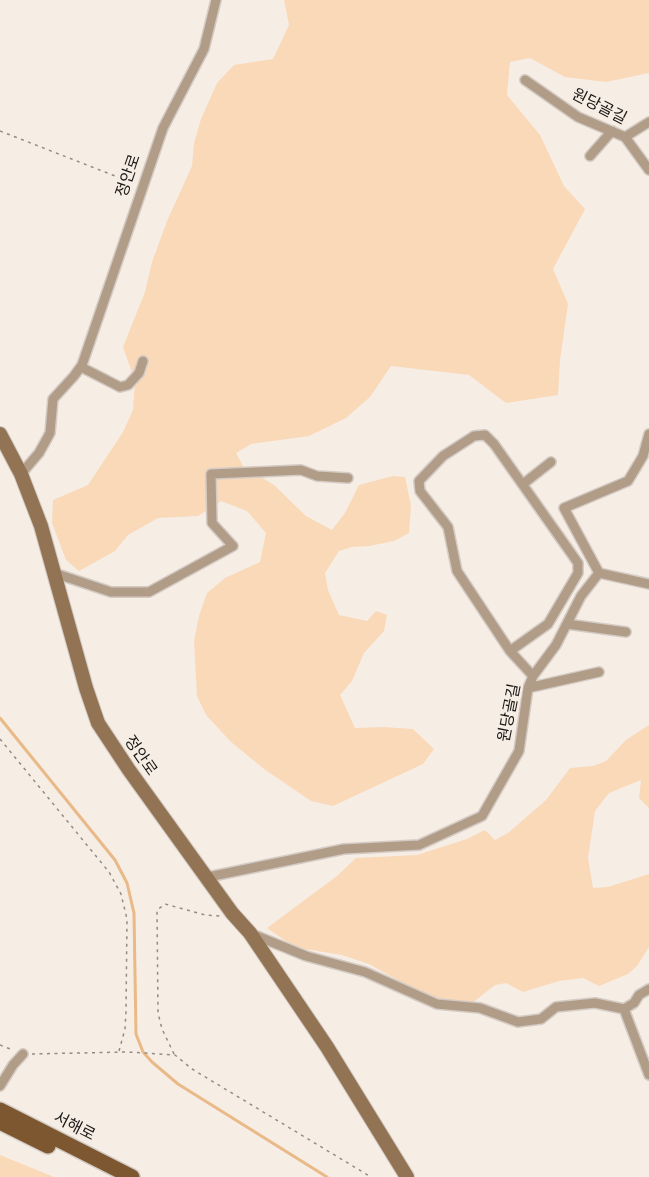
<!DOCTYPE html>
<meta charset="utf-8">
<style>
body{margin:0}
canvas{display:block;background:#f6ede5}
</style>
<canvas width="649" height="1177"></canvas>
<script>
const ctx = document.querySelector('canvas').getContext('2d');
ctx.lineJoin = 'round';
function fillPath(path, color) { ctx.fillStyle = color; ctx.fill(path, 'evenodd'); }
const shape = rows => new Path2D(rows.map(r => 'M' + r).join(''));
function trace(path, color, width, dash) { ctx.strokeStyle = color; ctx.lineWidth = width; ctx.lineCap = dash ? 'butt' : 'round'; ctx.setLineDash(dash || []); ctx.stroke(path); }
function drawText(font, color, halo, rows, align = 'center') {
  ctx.font = font + ' "Varela Round","Noto Sans KR",sans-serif'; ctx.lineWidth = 5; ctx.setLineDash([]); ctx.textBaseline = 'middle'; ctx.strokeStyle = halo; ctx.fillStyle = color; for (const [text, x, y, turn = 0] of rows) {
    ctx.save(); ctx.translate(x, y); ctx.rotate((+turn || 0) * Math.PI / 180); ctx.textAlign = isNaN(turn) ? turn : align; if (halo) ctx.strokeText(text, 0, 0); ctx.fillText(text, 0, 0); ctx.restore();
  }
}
const green = shape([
 [284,0,649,0,649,73,606,82,565,77,530,58,510,62,507,95,540,135,564,186,585,209,553,269,568,304,560,360,558,395,506,403,469,375,391,366,370,397,346,418,309,436,251,444,236,453,243,466,274,485,306,516,332,530,345,513,359,485,393,476,405,477,411,506,409,533,394,541,369,546,352,547,339,551,325,573,328,590,339,615,367,621,376,611,387,615,384,631,364,653,352,681,340,695,355,728,383,727,413,729,434,749,423,764,333,806,311,801,264,769,231,742,206,715,197,696,194,641,199,616,207,593,225,578,260,562,266,533,247,511,221,501,198,516,158,518,128,535,115,551,79,571,66,560,52,523,53,500,88,485,123,432,133,410,135,381,123,347,145,292,152,262,167,221,192,166,194,143,201,119,217,83,234,65,273,59,289,25],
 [649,725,649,808,639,798,641,780,609,793,595,811,588,858,593,888,608,887,649,874,649,947,637,966,628,974,599,986,583,978,559,981,523,992,506,983,495,985,466,1008,435,1001,369,964,342,955,305,949,287,942,267,928,337,876,356,858,417,855,467,839,485,830,495,840,508,833,546,800,570,768,593,766,606,761,626,740],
 [0,1155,54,1177,0,1177]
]);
const stream = shape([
 [0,718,115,860,127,883,134,913,136,1034,143,1052,152,1062,178,1084,327,1177]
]);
const path = shape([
 [0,131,133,183],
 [0,739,109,872,121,894,127,919,126,1011,125,1029,119,1051],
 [0,1045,13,1050],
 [32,1054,127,1052,175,1055,192,1069,371,1177],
 [174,1054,162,1029,158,1013,157,910,165,904,205,915,220,916]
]);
const street = shape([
 [525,80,578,117,625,137,649,170],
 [625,137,649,122],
 [590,156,612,131],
 [81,367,120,387,128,385,139,373,143,361],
 [21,474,39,453,50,433,53,399,74,376,82,365,163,128,204,49,216,0],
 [523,484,551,462],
 [54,573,111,592,149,592,233,546,212,523,211,474,301,470,317,476,348,478],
 [599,573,649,584],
 [567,624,626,632],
 [510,651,548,624,578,573,578,563,494,444,485,435,474,436,443,456,419,481,420,491,448,527,457,571,510,651,533,676],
 [528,688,599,672],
 [208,877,344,849,419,845,482,816,519,751,528,688,533,676,556,645,581,596,599,573,564,508,628,481,643,456,649,434],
 [252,934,306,956,365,972,437,1004,480,1008,518,1022,541,1019,556,1007,595,1003,624,1009,649,1075],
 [624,1009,634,1003,639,995,649,989],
 [0,1086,13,1065,23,1054]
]);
const secondary = shape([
 [0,434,21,474,41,526,86,688,98,723,129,770,232,913,250,933,327,1047,407,1177]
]);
const primary = shape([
 [0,1110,132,1177],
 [0,1122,48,1146]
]);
const streetNames = [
 ["원당골길",599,107,27],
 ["정안로",129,176,-71],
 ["원당골길",510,713,-79],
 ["정안로",140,756,55],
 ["서해로",74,1127,27]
];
fillPath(green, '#fad9b9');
trace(stream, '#eab988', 3);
trace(street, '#d3cbc4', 12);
trace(secondary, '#d3cbc4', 16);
trace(primary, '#d3cbc4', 18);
trace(path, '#928c86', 1.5, [3, 4.5]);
trace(street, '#b19c87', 9);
trace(secondary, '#927455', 14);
trace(primary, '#7c5730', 15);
drawText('16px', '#1b1815', '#f6ede5', streetNames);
</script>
